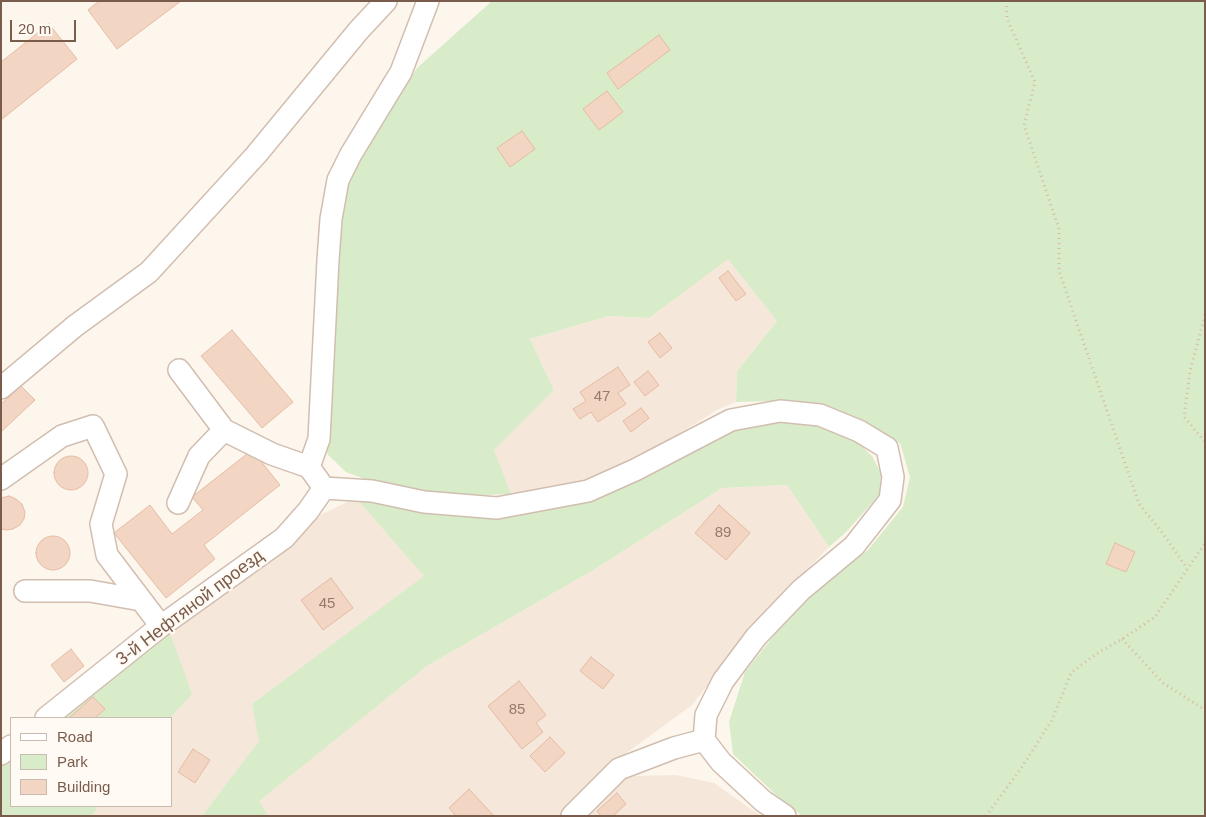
<!DOCTYPE html>
<meta charset="utf-8">
<style>
body{margin:0}
#map{position:relative;width:1206px;height:817px;overflow:hidden;background:#fdf6ec;font-family:Helvetica,sans-serif}
canvas{display:block}
.frame{position:absolute;inset:0;border:2px solid #7a5c4d;pointer-events:none}
.legend{position:absolute;left:10px;top:717px;width:162px;height:90px;box-sizing:border-box;background:#fffaf3;border:1px solid #cabbb1;margin:0;padding:6px 9px;list-style:none;font-size:15px;color:#7a5c4d}
.legend li{display:flex;align-items:center;gap:10px;height:25px}
.legend b{width:25px;border:1px solid #cabbb1}
.scale{position:absolute;left:10px;top:20px;width:66px;height:22px;box-sizing:border-box;border:2px solid #7a5c4d;border-top:0;padding-left:6px;font-size:15px;line-height:18px;white-space:nowrap;color:#7a5c4d;-webkit-text-stroke:4px #fffaf3;paint-order:stroke}
</style>
<div id="map">
<canvas width="1206" height="817"></canvas>
<div class="frame"></div>
<ul class="legend">
<li><b style="height:6px;background:#fff"></b>Road</li>
<li><b style="height:14px;background:#d8ecc9"></b>Park</li>
<li><b style="height:14px;background:#f3d5c3"></b>Building</li>
</ul>
<div class="scale">20 m</div>
</div>
<script>
const ctx = document.querySelector('canvas').getContext('2d');
ctx.lineJoin = 'round';
function fillPath(path, color) { ctx.fillStyle = color; ctx.fill(path, 'evenodd'); }
const shape = rows => new Path2D(rows.map(r => 'M' + r).join(''));
function trace(path, color, width, dash) { ctx.strokeStyle = color; ctx.lineWidth = width; ctx.lineCap = dash ? 'butt' : 'round'; ctx.setLineDash(dash || []); ctx.stroke(path); }
function drawText(font, color, halo, rows, align = 'center') {
  ctx.font = font + ' Helvetica,sans-serif'; ctx.lineWidth = 4.5; ctx.setLineDash([]); ctx.textBaseline = 'middle'; ctx.strokeStyle = halo; ctx.fillStyle = color; for (const [text, x, y, turn = 0] of rows) {
    ctx.save(); ctx.translate(x, y); ctx.rotate((+turn || 0) * Math.PI / 180); ctx.textAlign = isNaN(turn) ? turn : align; if (halo) ctx.strokeText(text, 0, 0); ctx.fillText(text, 0, 0); ctx.restore();
  }
}
const residential = shape([
 [728,258,777,321,737,371,736,402,719,409,631,463,587,483,511,494,493,450,554,390,530,339,609,316,649,318],
 [787,485,829,547,745,633,715,676,692,705,613,763,558,816,268,816,258,801,427,666,595,569,722,488],
 [356,498,425,576,252,704,260,741,202,816,92,816,99,806,171,806,171,718,170,718,191,694,170,633,292,542,320,515],
 [676,775,714,783,761,816,582,816,614,784,634,776]
]);
const green = shape([
 [492,1,1205,1,1205,816,802,816,777,796,733,754,729,722,745,672,787,619,812,594,868,550,903,507,910,477,900,443,868,427,815,404,775,401,736,402,737,371,777,321,728,259,649,318,609,316,530,339,554,390,494,450,511,494,483,495,424,492,370,481,346,472,328,455,323,437,341,211,346,184,359,159,417,68],
 [776,420,815,425,852,437,872,456,881,473,879,495,846,532,829,547,787,485,722,488,595,569,427,666,259,801,268,816,202,816,259,741,252,704,424,576,356,498,496,516,725,431],
 [170,633,192,694,170,718,61,718],
 [11,757,11,806,99,806,92,816,1,816,1,765]
]);
const building = shape([
 [99,1,181,1,117,49,88,10,99,1],
 [49,24,77,59,1,120,1,62,49,24],
 [659,35,670,50,618,89,607,73,659,35],
 [607,91,623,112,599,130,583,109,607,91],
 [522,131,535,149,510,167,497,148,522,131],
 [728,271,746,294,736,301,719,278,728,271],
 [232,330,293,402,262,428,201,356,232,330],
 [660,333,672,348,660,358,648,342,660,333],
 [618,367,630,385,618,393,626,404,598,422,591,412,580,419,573,409,586,401,580,392,618,367],
 [648,371,659,385,645,396,634,382,648,371],
 [21,386,35,400,1,432,1,404,21,386],
 [641,408,649,418,631,432,623,421,641,408],
 [252,450,280,485,204,545,215,559,166,598,114,533,150,505,172,534,203,510,192,497,252,450],
 '54 473a17 17 0 1 1 34 0a17 17 0 1 1-34 0Z',
 [9,496,16,499,22,504,25,512,24,519,20,525,13,529,6,530,1,529,1,498,9,496],
 [719,505,750,533,726,560,695,533,719,505],
 '36 553a17 17 0 1 1 34 0a17 17 0 1 1-34 0Z',
 [1115,543,1135,552,1126,572,1106,564,1115,543],
 [331,578,353,608,323,630,301,600,331,578],
 [71,649,84,666,64,682,51,665,71,649],
 [591,657,614,675,603,689,580,671,591,657],
 [519,681,546,715,536,723,543,732,522,749,488,706,519,681],
 [93,697,105,709,95,718,69,718,93,697],
 [550,737,565,753,545,772,530,756,550,737],
 [193,749,210,760,195,783,178,772,193,749],
 [469,789,494,816,456,816,449,808,469,789],
 [617,793,626,804,613,816,601,816,597,811,617,793]
]);
const path = shape([
 [1006,1,1007,19,1035,82,1024,125,1059,229,1059,271,1139,504,1161,531,1187,568],
 [1205,315,1190,371,1184,417,1205,442],
 [1122,639,1163,683,1205,710],
 [986,816,1022,767,1052,720,1071,673,1096,654,1122,639,1155,617,1205,543]
]);
const minor = shape([
 [179,370,224,430,272,454,309,467],
 [1,388,75,326,149,272,256,155,359,30,386,1],
 [1,479,62,436,93,426,116,474,101,524,107,555,161,626],
 [324,488,372,491,424,502,497,508,588,491,635,470,731,420,780,411,820,415,859,431,887,448,893,477,890,500,854,546,801,590,756,637,723,681,706,715,704,740,721,762,763,801,785,816],
 [324,488,309,467,319,439,328,260,331,219,338,180,351,154,401,72,428,1],
 [178,503,199,456,224,430],
 [25,591,90,591,141,600],
 [46,718,161,626,284,538,308,511,324,488],
 [1,754,11,746],
 [572,816,619,769,674,748,704,740]
]);
const numberNames = [
 ["47",602,397],
 ["89",723,533],
 ["45",327,604],
 ["85",517,710]
];
const streetNames = [
 ["3-й Нефтяной проезд",190,608,-37]
];
fillPath(residential, '#f5e8da');
fillPath(green, '#d8ecc9');
fillPath(building, '#f3d5c3');
trace(building, '#e6bba3', 1);
trace(minor, '#d1beb0', 24);
trace(path, '#d9b8a5', 3, [1, 4]);
trace(minor, '#fff', 21);
drawText('15px', '#987a6a', null, numberNames);
drawText('18px', '#7a5c4d', '#fffaf3', streetNames);
</script>
